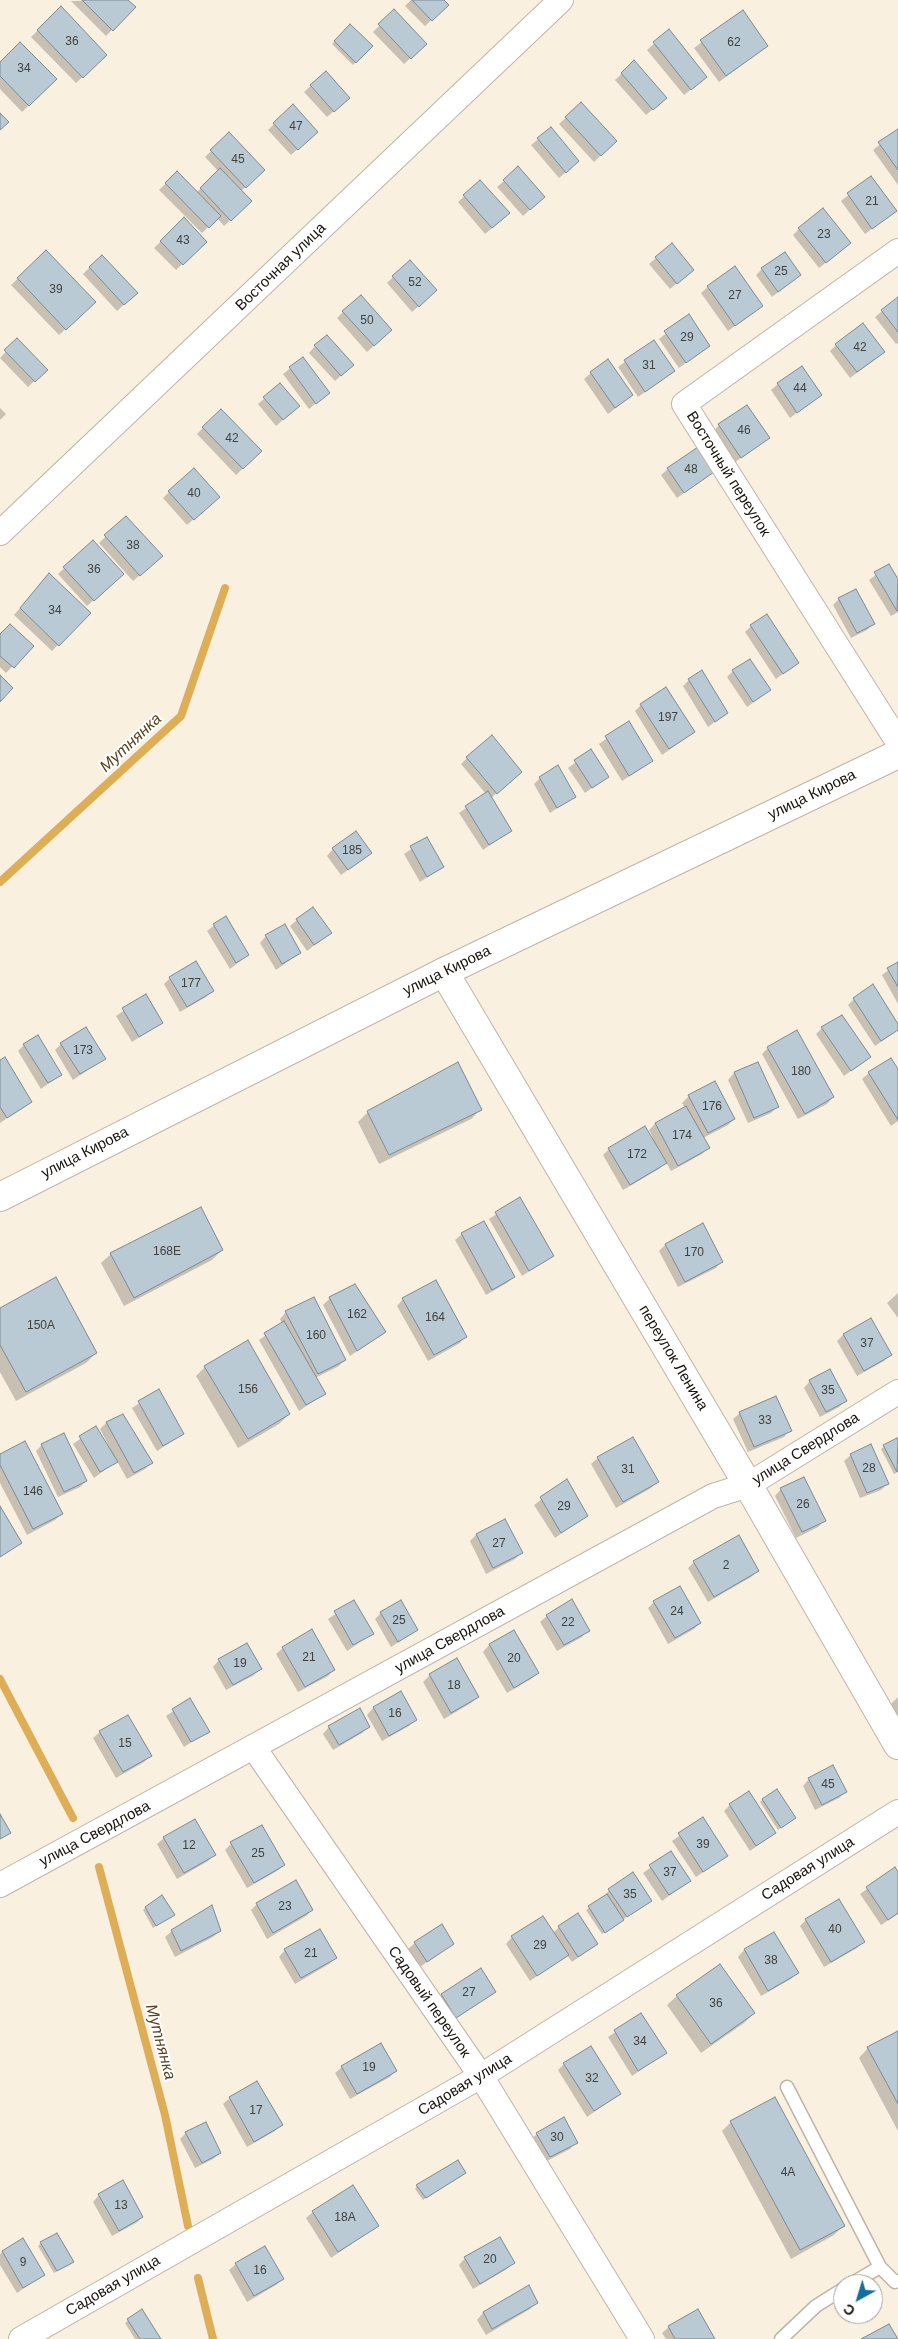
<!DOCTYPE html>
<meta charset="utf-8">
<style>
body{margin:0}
#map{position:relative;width:898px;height:2339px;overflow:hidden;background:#faf0e0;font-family:Arial,sans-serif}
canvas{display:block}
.north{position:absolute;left:833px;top:2274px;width:50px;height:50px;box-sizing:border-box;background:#fff;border:1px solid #a2a19e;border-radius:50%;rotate:219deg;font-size:14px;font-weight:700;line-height:20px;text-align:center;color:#16130d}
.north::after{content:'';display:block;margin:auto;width:18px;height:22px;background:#136e9d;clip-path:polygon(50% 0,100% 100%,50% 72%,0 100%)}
</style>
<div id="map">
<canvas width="898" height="2339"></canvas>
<div class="north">С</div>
</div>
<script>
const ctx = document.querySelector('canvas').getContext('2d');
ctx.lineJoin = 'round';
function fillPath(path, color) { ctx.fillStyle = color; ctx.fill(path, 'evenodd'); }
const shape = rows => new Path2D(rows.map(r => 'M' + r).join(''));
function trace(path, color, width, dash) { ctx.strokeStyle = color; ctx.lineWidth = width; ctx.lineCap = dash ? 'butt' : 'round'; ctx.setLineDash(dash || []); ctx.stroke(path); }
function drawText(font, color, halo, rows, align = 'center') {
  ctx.font = font + ' Arial,sans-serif'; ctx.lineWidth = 4; ctx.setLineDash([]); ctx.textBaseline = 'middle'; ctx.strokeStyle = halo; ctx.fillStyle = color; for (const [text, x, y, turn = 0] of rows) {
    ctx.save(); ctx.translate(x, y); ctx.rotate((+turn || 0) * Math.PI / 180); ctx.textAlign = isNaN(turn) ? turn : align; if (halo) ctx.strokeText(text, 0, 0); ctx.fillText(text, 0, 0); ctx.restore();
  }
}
const shadow = shape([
 [126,0,134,7,106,36,71,1],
 [411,0,442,0,447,5,425,26,405,6],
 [61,8,106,55,76,83,31,37],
 [394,11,426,44,404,64,373,32],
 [743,11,767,46,719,82,694,48],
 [350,26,371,46,353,65,332,44],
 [668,31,699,83,684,95,647,50],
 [634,62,659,104,646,115,615,80],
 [0,63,56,79,22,112,0,89],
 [326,72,342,104,327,117,304,92],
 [581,104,616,141,594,162,559,124],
 [274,124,310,138,291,155,268,130],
 [551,129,572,167,559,178,531,145],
 [898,130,898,185,873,150],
 [229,134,264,170,241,191,250,201,224,226,217,218,202,233,159,190,177,172,197,192,219,172,205,157],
 [871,177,895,211,865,234,841,201],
 [504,181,537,203,523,216,497,187],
 [480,182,502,220,485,234,458,202],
 [184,219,205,242,176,270,154,248],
 [799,229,843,249,819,268,793,235],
 [671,245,686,276,670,289,649,264],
 [46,252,94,302,59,335,11,285],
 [90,267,130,299,117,311,83,274],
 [762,269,800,275,772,297,756,275],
 [393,277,430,296,412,312,387,283],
 [708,287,762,306,728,331,701,293],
 [898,298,898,343,896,344,875,317],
 [343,312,384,337,367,352,337,318],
 [688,316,709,346,679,368,659,339],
 [17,340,46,370,28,387,0,358],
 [653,341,674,371,638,397,618,367],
 [836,345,877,358,850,378,830,351],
 [315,346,346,371,335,381,309,353],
 [302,359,328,393,309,409,283,374],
 [591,373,632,395,608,414,584,379],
 [778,384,821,395,790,418,771,390],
 [280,385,292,412,276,426,258,404],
 [0,408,6,414,0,420],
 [221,410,261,451,236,475,197,434],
 [719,425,768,438,734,463,713,432],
 [668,469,713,472,677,498,661,475],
 [169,492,212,503,187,525,163,498],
 [126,517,155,562,133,581,99,543],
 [93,542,116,580,87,606,58,574],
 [889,565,898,581,898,612,891,616,869,580],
 [43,581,89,613,52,651,14,615],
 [839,599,873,624,867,630,851,638,833,605],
 [751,626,797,663,776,679,745,632],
 [0,636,32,646,6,673,0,667],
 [733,671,770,690,747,707,727,677],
 [689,680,727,713,708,727,683,686],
 [641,705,694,732,662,755,635,711],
 [629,723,652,761,622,781,599,744],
 [591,751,608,776,585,793,568,768],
 [467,758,521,772,491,798,511,830,483,850,459,813,486,794,461,764],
 [540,778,575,796,550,813,534,784],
 [426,839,442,867,420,882,404,854],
 [333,849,370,853,341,875,327,856],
 [225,917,248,955,230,969,207,931],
 [297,920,330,933,307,951,290,926],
 [266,936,300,953,276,970,260,943],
 [898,963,898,1004,882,975],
 [170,978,212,991,206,997,180,1012,164,984],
 [145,996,161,1023,132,1042,116,1016],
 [854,999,898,1026,898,1030,875,1046,848,1005],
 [822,1028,870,1057,844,1076,816,1034],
 [61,1044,104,1059,73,1080,55,1050],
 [24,1045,60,1075,41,1089,18,1051],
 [768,1048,833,1097,827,1104,798,1119,762,1054],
 [0,1062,31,1102,0,1123],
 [757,1064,777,1107,771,1113,748,1123,728,1080,734,1073],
 [898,1071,898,1121,891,1126,862,1079,869,1073],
 [714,1083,734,1119,728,1125,703,1138,708,1148,702,1154,671,1171,666,1162,659,1169,623,1190,603,1155,609,1149,653,1138,649,1130,655,1124,685,1108,682,1103,689,1096],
 [480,1110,471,1119,379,1164,358,1122,368,1112],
 [519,1199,553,1256,522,1276,489,1219],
 [702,1225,722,1261,716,1268,678,1287,659,1251,665,1245],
 [462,1234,513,1277,507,1283,486,1295,455,1240],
 [222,1250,212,1260,124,1306,101,1263,111,1254],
 [355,1285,385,1332,350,1356,323,1305,330,1298],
 [898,1293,898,1318,887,1303],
 [403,1299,466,1336,460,1343,428,1361,397,1306],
 [0,1309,96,1353,86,1363,16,1401,0,1372],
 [286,1312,345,1359,339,1366,315,1378,324,1394,299,1411,259,1340,282,1324,280,1319],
 [871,1319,891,1354,884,1361,857,1376,837,1341,843,1335],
 [205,1367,289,1414,279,1424,238,1448,196,1376],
 [810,1381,845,1401,839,1407,820,1417,804,1388],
 [158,1391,183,1434,157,1451,132,1408],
 [740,1413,790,1430,784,1437,748,1452,733,1419],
 [106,1423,151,1463,145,1469,127,1479,117,1461,94,1478,73,1444,96,1428,108,1449,110,1448,100,1429],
 [896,1439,898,1443,898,1472,894,1474,881,1449],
 [42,1445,86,1481,80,1487,58,1497,36,1451],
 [851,1455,888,1483,881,1490,860,1498,844,1461],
 [0,1456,61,1514,55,1520,27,1535,0,1483],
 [598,1458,657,1482,651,1488,616,1508,591,1464],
 [566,1481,586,1516,555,1538,534,1505],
 [781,1489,824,1521,818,1527,796,1538,775,1496],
 [505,1521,521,1553,515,1559,486,1574,470,1541,476,1535],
 [694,1562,758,1571,751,1577,708,1602,688,1568],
 [354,1601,372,1634,347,1651,328,1619],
 [654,1602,700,1623,694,1629,668,1644,648,1608],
 [381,1613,417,1630,391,1647,375,1619],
 [547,1616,588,1630,582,1637,557,1651,540,1622],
 [514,1632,538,1673,531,1679,507,1693,483,1652,489,1645],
 [283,1648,334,1669,328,1676,298,1692,276,1654],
 [219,1660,260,1668,254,1675,226,1690,213,1667],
 [457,1660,478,1697,471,1703,444,1719,423,1682,430,1675],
 [400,1693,416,1719,409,1726,382,1741,367,1715,373,1708],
 [898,1697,898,1718,891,1704],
 [190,1700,208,1731,184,1747,166,1716],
 [329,1727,368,1727,362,1733,333,1750,323,1734],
 [100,1732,150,1756,144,1762,116,1778,93,1738],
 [809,1779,846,1791,839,1798,815,1810,803,1786],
 [763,1799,795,1818,778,1830,760,1802],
 [730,1805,775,1833,750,1851,724,1811],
 [703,1819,727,1856,696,1877,672,1841],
 [164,1838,214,1855,208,1861,177,1879,157,1844],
 [231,1844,284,1865,277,1871,247,1888,225,1850],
 [671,1853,689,1881,662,1901,643,1873],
 [894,1869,898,1874,898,1914,881,1925,860,1894],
 [609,1890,651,1900,602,1934,586,1910,604,1898],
 [257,1904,312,1910,306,1916,267,1939,251,1910],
 [146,1907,173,1915,153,1928,143,1910],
 [212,1907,220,1931,213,1937,175,1957,165,1937,172,1931],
 [806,1920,863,1942,857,1948,824,1967,800,1926],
 [559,1927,597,1944,572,1962,567,1955,530,1981,506,1944,512,1937,553,1933],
 [774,1933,797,1973,791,1979,761,1996,738,1957,744,1950],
 [415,1943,453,1944,420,1967,408,1949],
 [285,1950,335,1958,329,1964,295,1984,279,1957],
 [495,1991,449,2023,436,2002,442,1995],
 [677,1996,754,2013,744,2023,701,2053,667,2005],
 [641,2015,665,2053,632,2076,608,2037],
 [898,2032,898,2131,859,2058,868,2048],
 [564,2064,620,2094,587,2117,558,2070],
 [342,2067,396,2070,390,2077,350,2099,335,2073],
 [230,2098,281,2125,275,2131,247,2147,223,2104],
 [731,2122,843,2226,834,2235,791,2259,722,2131],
 [186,2133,220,2153,213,2159,195,2168,180,2139],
 [537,2134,576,2142,570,2149,543,2163,530,2140],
 [461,2175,423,2200,415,2189,417,2186],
 [122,2182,142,2217,136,2223,112,2236,93,2202,99,2195],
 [313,2212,377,2226,331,2258,306,2218],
 [41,2243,72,2262,54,2273,38,2246],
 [3,2252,43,2275,17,2293,0,2265,0,2254],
 [465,2258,513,2263,507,2269,473,2289,459,2265],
 [236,2264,283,2279,276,2285,247,2302,229,2270],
 [528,2287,536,2303,530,2309,486,2335,477,2320,483,2313],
 [141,2311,160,2339,135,2339,125,2323],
 [669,2327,714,2339,666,2339,662,2333]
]);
const stream = shape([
 [0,882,181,716,225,588],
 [0,1679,73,1818],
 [99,1867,165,2115,188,2226],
 [198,2278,213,2339]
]);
const building = shape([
 [82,0,128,0,136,7,113,31,82,0],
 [412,0,444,0,449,5,432,21,412,0],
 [61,6,107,55,83,78,37,30,61,6],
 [394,9,427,44,411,59,378,24,394,9],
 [743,10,768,46,726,76,700,40,743,10],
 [350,24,373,46,356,63,334,41,350,24],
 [669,29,707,77,691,90,653,42,669,29],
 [20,42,57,79,29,106,0,76,0,62,20,42],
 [634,60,667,98,653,110,621,73,634,60],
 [326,71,350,98,334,112,310,85,326,71],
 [581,102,617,141,601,156,565,117,581,102],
 [293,104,318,132,298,150,273,123,293,104],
 [0,113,9,122,0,130,0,113],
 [551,127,579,161,566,173,537,138,551,127],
 [898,129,898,170,878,142,898,129],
 [229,132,265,170,246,188,210,150,229,132],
 [518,166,545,197,530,210,503,180,518,166],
 [220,168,252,201,231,221,200,188,220,168],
 [177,171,221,216,209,228,165,183,177,171],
 [871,176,897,211,872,229,847,193,871,176],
 [480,180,510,213,492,228,463,195,480,180],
 [823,208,851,243,826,263,798,228,823,208],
 [184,217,207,242,183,265,160,241,184,217],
 [672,243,694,270,677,284,655,257,672,243],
 [46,250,96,302,66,330,17,278,46,250],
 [785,252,801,275,778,292,761,268,785,252],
 [102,255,138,293,124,305,89,267,102,255],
 [410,260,437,290,419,307,392,276,410,260],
 [735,266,763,306,735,326,707,286,735,266],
 [361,295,392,330,374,346,342,311,361,295],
 [898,297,898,332,881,310,898,297],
 [689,314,710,346,686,363,664,331,689,314],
 [863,323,885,352,857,372,835,344,863,323],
 [327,335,354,365,341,376,314,345,327,335],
 [17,338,48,370,35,382,4,350,17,338],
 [654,340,675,371,645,392,624,360,654,340],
 [303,357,330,393,316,404,289,367,303,357],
 [608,359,633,395,615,408,590,372,608,359],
 [802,366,822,395,797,413,777,383,802,366],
 [280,383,300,406,283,420,263,397,280,383],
 [747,405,770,438,741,458,718,424,747,405],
 [221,409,262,451,243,469,202,427,221,409],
 [698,447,714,472,684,493,667,468,698,447],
 [194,468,220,497,194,520,168,491,194,468],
 [126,516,163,556,140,576,104,535,126,516],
 [93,540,124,574,94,601,63,567,93,540],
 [889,564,898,579,897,611,874,572,889,564],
 [49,573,91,613,59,646,20,608,49,573],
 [856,589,875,624,857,633,838,598,856,589],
 [767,614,799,663,783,674,750,625,767,614],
 [10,624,34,646,14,668,0,656,0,634,10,624],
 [750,659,771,690,753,702,732,670,750,659],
 [702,670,728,713,715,722,688,679,702,670],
 [0,675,13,688,0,702,0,675],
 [666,687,695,732,669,749,640,704,666,687],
 [629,721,653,761,629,776,605,736,629,721],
 [492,735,522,772,497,794,466,757,492,735],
 [591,749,609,777,592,788,574,760,591,749],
 [558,765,576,797,557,808,539,777,558,765],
 [488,791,512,831,489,845,465,806,488,791],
 [356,831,372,853,348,870,332,848,356,831],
 [427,837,444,867,427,877,410,846,427,837],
 [313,907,332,933,314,945,296,919,313,907],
 [226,916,249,955,236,963,213,924,226,916],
 [285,924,301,953,282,964,265,935,285,924],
 [196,961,214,991,187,1007,169,977,196,961],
 [898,962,898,987,887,968,898,962],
 [873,984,898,1024,898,1030,881,1041,853,998,873,984],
 [146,994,163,1023,139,1037,122,1008,146,994],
 [842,1015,871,1057,851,1071,821,1027,842,1015],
 [86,1027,106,1059,80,1074,60,1043,86,1027],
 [797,1030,834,1097,805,1114,767,1047,797,1030],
 [38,1035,62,1075,48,1083,23,1044,38,1035],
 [5,1057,32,1102,7,1118,0,1107,0,1060,5,1057],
 [891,1058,898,1069,898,1120,868,1072,891,1058],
 [458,1062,482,1110,389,1155,367,1111,458,1062],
 [758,1062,779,1107,754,1118,734,1072,758,1062],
 [715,1081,735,1119,708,1133,688,1095,715,1081],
 [686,1106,710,1148,678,1166,655,1123,686,1106],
 [645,1126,667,1163,630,1185,608,1148,645,1126],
 [520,1197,554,1256,529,1271,495,1212,520,1197],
 [201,1207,223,1250,134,1298,110,1253,201,1207],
 [484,1221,515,1277,492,1290,461,1233,484,1221],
 [703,1223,723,1262,685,1282,665,1244,703,1223],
 [56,1277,97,1353,26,1392,0,1345,0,1308,56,1277],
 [436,1280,467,1337,434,1355,402,1298,436,1280],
 [355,1284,386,1332,357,1351,329,1297,355,1284],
 [314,1297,346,1360,318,1374,285,1311,314,1297],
 [871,1318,892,1355,864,1371,843,1334,871,1318],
 [284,1321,326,1394,306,1405,264,1333,284,1321],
 [248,1340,290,1414,248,1439,204,1366,248,1340],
 [830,1369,847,1401,826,1412,809,1380,830,1369],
 [159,1389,184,1434,163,1446,138,1401,159,1389],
 [776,1396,792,1431,754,1447,739,1412,776,1396],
 [123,1414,153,1463,134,1473,106,1422,123,1414],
 [96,1426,118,1462,100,1472,79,1436,96,1426],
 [64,1433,87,1481,64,1492,41,1444,64,1433],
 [633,1437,659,1482,623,1502,597,1457,633,1437],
 [897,1438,898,1441,897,1472,883,1445,897,1438],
 [25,1441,63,1514,33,1529,0,1465,0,1454,25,1441],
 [871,1444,889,1484,867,1493,850,1454,871,1444],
 [804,1477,826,1521,802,1532,780,1488,804,1477],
 [567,1479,588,1516,561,1533,540,1497,567,1479],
 [0,1506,22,1543,0,1557,0,1506],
 [505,1519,523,1553,493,1568,476,1534,505,1519],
 [739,1535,759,1571,714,1597,693,1561,739,1535],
 [680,1586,701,1623,675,1638,653,1601,680,1586],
 [572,1599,590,1631,564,1645,546,1615,572,1599],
 [354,1600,374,1634,353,1645,334,1611,354,1600],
 [401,1600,418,1630,398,1642,380,1612,401,1600],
 [312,1629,335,1670,305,1687,282,1647,312,1629],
 [514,1630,539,1673,514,1688,489,1644,514,1630],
 [247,1643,262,1669,233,1685,218,1659,247,1643],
 [457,1658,479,1697,451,1713,429,1674,457,1658],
 [401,1691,417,1720,389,1736,373,1707,401,1691],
 [190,1698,210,1732,191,1742,172,1709,190,1698],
 [360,1708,370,1727,339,1745,328,1726,360,1708],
 [128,1715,152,1756,123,1772,99,1731,128,1715],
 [833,1765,847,1792,822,1805,808,1778,833,1765],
 [777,1789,796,1818,781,1828,762,1799,777,1789],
 [749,1791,776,1833,756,1846,729,1804,749,1791],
 [0,1814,11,1833,0,1839,0,1814],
 [703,1817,728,1856,703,1872,678,1833,703,1817],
 [195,1819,216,1855,184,1873,163,1837,195,1819],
 [262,1825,285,1865,254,1883,230,1842,262,1825],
 [671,1851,691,1881,669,1895,649,1865,671,1851],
 [895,1867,898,1872,898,1913,888,1920,866,1887,895,1867],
 [633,1872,652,1901,627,1917,608,1889,633,1872],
 [296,1880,313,1910,273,1933,256,1903,296,1880],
 [607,1894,624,1920,605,1933,588,1906,607,1894],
 [162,1895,175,1915,156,1926,145,1907,162,1895],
 [839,1899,865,1942,831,1962,805,1919,839,1899],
 [212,1905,221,1931,181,1951,171,1930,212,1905],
 [578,1913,598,1944,578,1957,558,1926,578,1913],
 [543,1916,569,1955,537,1976,511,1936,543,1916],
 [442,1924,454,1944,427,1962,414,1942,442,1924],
 [320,1929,337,1958,301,1978,284,1949,320,1929],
 [774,1932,799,1973,768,1991,744,1949,774,1932],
 [720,1964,755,2013,711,2044,676,1995,720,1964],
 [481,1968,496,1992,456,2018,441,1994,481,1968],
 [641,2013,667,2053,638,2071,614,2030,641,2013],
 [898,2031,898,2104,867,2047,898,2031],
 [381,2043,397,2071,357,2094,341,2066,381,2043],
 [591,2046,621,2094,594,2111,563,2063,591,2046],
 [257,2081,283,2125,254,2142,229,2097,257,2081],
 [775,2097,845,2226,800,2250,730,2121,775,2097],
 [564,2117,578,2143,550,2157,536,2133,564,2117],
 [206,2122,221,2153,202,2163,185,2132,206,2122],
 [458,2160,466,2173,426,2198,416,2185,458,2160],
 [123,2180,143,2217,119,2231,98,2194,123,2180],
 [353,2185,379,2226,338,2252,312,2211,353,2185],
 [57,2233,74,2262,57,2271,40,2242,57,2233],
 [500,2237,515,2263,480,2284,464,2257,500,2237],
 [23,2238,45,2275,23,2288,2,2251,23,2238],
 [265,2246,284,2279,254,2296,235,2263,265,2246],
 [529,2285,538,2303,492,2329,483,2312,529,2285],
 [142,2309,161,2339,140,2339,127,2319,142,2309],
 [698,2309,715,2339,675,2339,668,2326,698,2309],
 [889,2324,898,2339,861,2339,889,2324]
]);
const service = shape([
 [787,2087,880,2267],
 [851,2284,880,2267,895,2282,898,2281],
 [781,2339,816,2306,843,2289]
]);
const minor = shape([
 [898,251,684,404,898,742],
 [0,533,561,0],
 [254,1748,481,2076,642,2339],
 [0,1885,713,1496,748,1485,898,1392],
 [21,2339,481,2076,898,1812]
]);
const tertiary = shape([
 [444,972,748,1485,898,1745]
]);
const secondary = shape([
 [0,1197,444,972,898,754]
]);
const numberNames = [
 ["36",72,42],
 ["62",734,43],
 ["34",24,69],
 ["47",296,127],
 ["45",238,160],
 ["21",872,202],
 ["23",824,235],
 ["43",183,241],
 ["25",781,272],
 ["52",415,283],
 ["39",56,290],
 ["27",735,296],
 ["50",367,321],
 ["29",687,338],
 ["42",860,348],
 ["31",649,366],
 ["44",800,389],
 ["46",744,431],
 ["42",232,439],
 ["48",691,470],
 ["40",194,494],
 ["38",133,546],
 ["36",94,570],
 ["34",55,611],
 ["197",668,718],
 ["185",352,851],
 ["177",191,984],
 ["173",83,1051],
 ["180",801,1072],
 ["176",712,1107],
 ["174",682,1136],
 ["172",637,1155],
 ["168Е",167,1252],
 ["170",694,1253],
 ["162",357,1315],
 ["164",435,1318],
 ["150А",41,1326],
 ["160",316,1336],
 ["37",867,1344],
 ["156",248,1390],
 ["35",828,1391],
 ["33",765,1421],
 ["28",869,1469],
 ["31",628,1470],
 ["146",33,1492],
 ["26",803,1505],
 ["29",564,1507],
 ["27",499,1544],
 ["2",726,1566],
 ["24",677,1612],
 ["25",399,1621],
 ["22",568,1623],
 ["21",309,1658],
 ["20",514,1659],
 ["19",240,1664],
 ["18",454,1686],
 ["16",395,1714],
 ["15",125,1744],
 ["45",828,1785],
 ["39",703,1845],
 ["12",189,1846],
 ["25",258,1854],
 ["37",670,1873],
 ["35",630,1895],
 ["23",285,1907],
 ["40",835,1930],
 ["29",540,1946],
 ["21",311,1954],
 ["38",771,1961],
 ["27",469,1993],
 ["36",716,2004],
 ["34",640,2042],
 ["19",369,2068],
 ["32",592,2079],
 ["17",256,2111],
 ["30",557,2138],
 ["4А",788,2173],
 ["13",121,2206],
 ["18А",345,2218],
 ["20",490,2260],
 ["9",23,2263],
 ["16",260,2271]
];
const streetNames = [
 ["Восточная улица",281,267,-44],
 ["Восточный переулок",728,474,58],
 ["улица Кирова",812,795,-26],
 ["улица Кирова",447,971,-26],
 ["улица Кирова",85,1153,-27],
 ["переулок Ленина",673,1358,59],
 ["улица Свердлова",806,1449,-32],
 ["улица Свердлова",450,1640,-29],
 ["улица Свердлова",95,1834,-28],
 ["Садовая улица",808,1869,-32],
 ["Садовый переулок",429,2002,55],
 ["Садовая улица",465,2085,-31],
 ["Садовая улица",113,2286,-30]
];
const waterNames = [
 ["Мутнянка",131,743,-43],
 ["Мутнянка",160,2042,75]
];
fillPath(shadow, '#0003');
trace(stream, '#ddae56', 8);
fillPath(building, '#bacad5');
trace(building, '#7b8a94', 1);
trace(service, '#beb5a6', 15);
trace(minor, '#beb5a6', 26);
trace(tertiary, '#beb5a6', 30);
trace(secondary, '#beb5a6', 30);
trace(service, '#fff', 12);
trace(minor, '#fff', 24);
trace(tertiary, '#fff', 28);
trace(secondary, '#fff', 28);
drawText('12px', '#3f413f', null, numberNames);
drawText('15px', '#16130d', '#fff', streetNames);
drawText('italic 16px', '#55411c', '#fff', waterNames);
</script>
